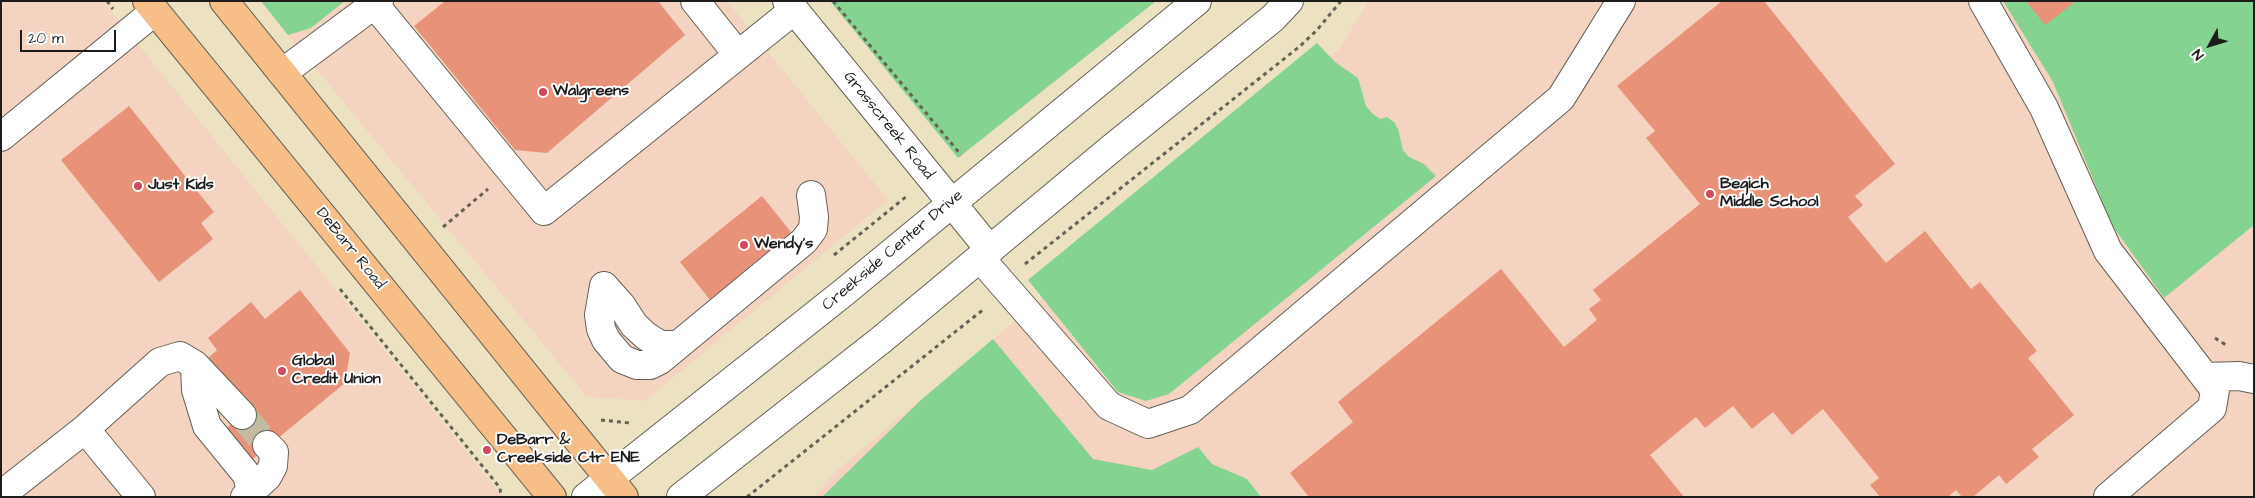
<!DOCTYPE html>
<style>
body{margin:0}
#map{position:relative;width:2255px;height:498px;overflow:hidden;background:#ece2c2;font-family:"Architects Daughter",sans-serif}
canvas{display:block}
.frame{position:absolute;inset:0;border:2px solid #1c1c1c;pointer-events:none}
.north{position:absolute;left:2185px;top:20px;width:50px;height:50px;-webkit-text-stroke:4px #fff;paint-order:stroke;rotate:231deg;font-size:14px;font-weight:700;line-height:20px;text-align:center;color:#1c1c1c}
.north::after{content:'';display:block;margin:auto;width:18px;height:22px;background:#1c1c1c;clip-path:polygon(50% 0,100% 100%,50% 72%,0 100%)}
.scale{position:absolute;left:20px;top:30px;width:96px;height:22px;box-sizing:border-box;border:2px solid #1c1c1c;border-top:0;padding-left:6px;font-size:15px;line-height:18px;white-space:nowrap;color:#1c1c1c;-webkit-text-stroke:4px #fff;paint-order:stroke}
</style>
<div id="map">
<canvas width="2255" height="498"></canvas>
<div class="frame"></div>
<div class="north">N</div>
<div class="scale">20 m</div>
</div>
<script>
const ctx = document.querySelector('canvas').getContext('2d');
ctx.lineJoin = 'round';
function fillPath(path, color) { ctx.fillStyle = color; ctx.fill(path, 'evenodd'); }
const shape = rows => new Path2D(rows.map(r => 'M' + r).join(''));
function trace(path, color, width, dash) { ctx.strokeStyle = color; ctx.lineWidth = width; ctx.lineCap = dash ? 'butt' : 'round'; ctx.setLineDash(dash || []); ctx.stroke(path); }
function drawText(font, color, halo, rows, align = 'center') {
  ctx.font = font + ' "Architects Daughter",sans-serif'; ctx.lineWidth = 4; ctx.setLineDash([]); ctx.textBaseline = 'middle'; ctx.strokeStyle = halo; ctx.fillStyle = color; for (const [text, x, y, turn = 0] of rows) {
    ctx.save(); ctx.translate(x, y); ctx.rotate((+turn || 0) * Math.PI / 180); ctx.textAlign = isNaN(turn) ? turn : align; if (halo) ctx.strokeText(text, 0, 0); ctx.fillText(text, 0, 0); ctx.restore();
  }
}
const built = shape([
 [1,1,103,1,503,497,1,497],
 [260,1,727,1,888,200,645,401,587,397],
 [1369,1,2254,1,2254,497,813,497,837,470,1339,49]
]);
const green = shape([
 [261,1,345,1,311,28,288,35],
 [830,1,1156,1,958,158],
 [2003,1,2254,1,2254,225,2164,298,2112,225,2053,82],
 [1317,43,1335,62,1358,78,1366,106,1372,113,1380,119,1387,117,1394,122,1398,129,1403,150,1409,157,1424,164,1436,176,1169,394,1146,401,1118,392,1028,280],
 [993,339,1093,459,1152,470,1198,447,1212,464,1247,479,1261,497,822,497,921,400]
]);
const building = shape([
 [445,1,658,1,685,35,547,153,515,150,414,26],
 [1722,1,1764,1,1895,164,1855,196,1863,205,1848,217,1886,263,1925,231,1971,289,1980,282,2037,351,2028,358,2074,415,2032,449,2039,457,2006,484,1999,475,1973,497,1962,497,1956,490,1948,497,1880,497,1870,485,1879,478,1823,409,1792,435,1773,412,1752,429,1733,406,1705,428,1696,417,1650,455,1684,497,1309,497,1290,473,1353,422,1338,402,1501,269,1564,347,1597,320,1589,309,1601,300,1593,290,1700,204,1646,138,1655,131,1617,86],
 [2026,1,2076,1,2045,25],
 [129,106,214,212,201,223,213,239,159,282,61,160],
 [762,196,795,237,770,258,766,253,750,266,755,271,711,301,680,262],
 [300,290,350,353,345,383,243,467,217,436,242,415,207,359,217,350,208,338,251,302,265,319]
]);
const minorTunnel = shape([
 [242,415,267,445]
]);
const path = shape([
 [107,1,113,9],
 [833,1,961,155],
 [443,227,488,189],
 [834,255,907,196],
 [1025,264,1299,47,1317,30,1341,1],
 [340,289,500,488,501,497],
 [2215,338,2226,345],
 [601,420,630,423],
 [747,497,984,309]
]);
const minor = shape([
 [695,1,738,55],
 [787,1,990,250],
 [1983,1,2044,108,2108,251,2215,390,2212,408,2108,497],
 [375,5,544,211,794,10],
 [282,73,379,1],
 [1,137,155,11],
 [980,258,1109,406,1148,424,1190,410,1561,98,1621,1],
 [604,286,599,315,601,329,606,340,622,359,637,365,650,365,660,360,804,241,813,229,814,217,811,195],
 [604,286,621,305,634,325,646,336,660,345,678,345],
 [195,365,196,390,207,426,247,475,251,491],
 [2205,377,2239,376,2254,379],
 [85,429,141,497],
 [1,495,85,429,160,362,180,356,195,365,242,415],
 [245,497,267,477,273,466,274,452,267,445],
 [586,497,843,293,1197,1],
 [681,497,881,340,1112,148,1273,18,1289,1]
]);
const major = shape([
 [147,1,552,497],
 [224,1,624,497]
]);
const markers = [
 [543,92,5,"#d1495b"],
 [138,186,5,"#d1495b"],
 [1710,194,5,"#d1495b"],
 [744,245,5,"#d1495b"],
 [282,371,5,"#d1495b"],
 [487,450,5,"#d1495b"]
];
const poiNames = [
 ["Walgreens",553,92],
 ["Begich",1720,185],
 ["Middle School",1720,203],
 ["Just Kids",148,186],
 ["Wendy's",754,245],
 ["Global",292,362],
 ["Credit Union",292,380],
 ["DeBarr &",497,441],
 ["Creekside Ctr ENE",497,459]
];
const streetNames = [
 ["Grasscreek Road",888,126,51],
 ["DeBarr Road",350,249,51],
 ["Creekside Center Drive",893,251,-40]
];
fillPath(built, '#f4d3c0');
fillPath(green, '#85d391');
fillPath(building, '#e89379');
trace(minorTunnel, '#c2baa1', 28, [28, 14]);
trace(minor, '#656156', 30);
trace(major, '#656156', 30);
trace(path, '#656156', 3, [4, 4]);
trace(minor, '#fff', 28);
trace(major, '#f7be88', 28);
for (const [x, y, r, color] of markers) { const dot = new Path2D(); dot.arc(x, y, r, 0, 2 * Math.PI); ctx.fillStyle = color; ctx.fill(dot); trace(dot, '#fff', 2); }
drawText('bold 16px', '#1c1c1c', '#fff', poiNames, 'left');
drawText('16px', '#1c1c1c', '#fff', streetNames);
</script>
